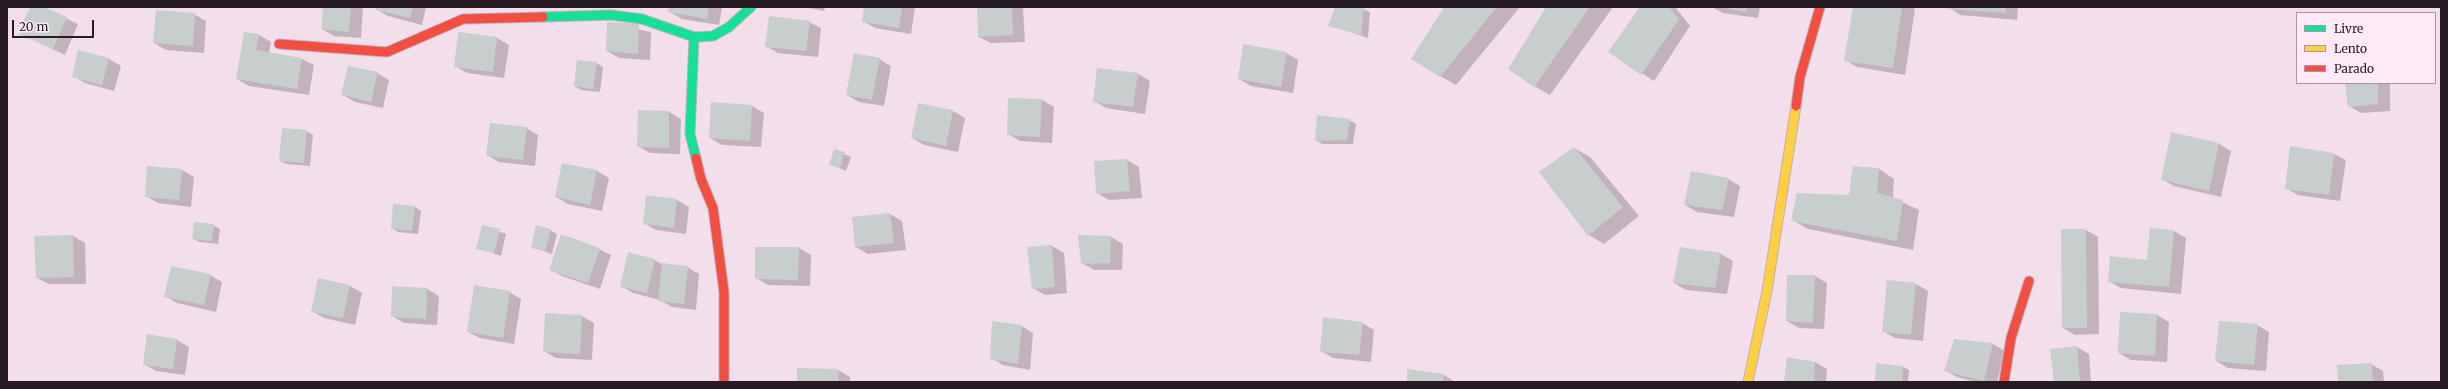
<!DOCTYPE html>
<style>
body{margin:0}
#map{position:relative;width:2448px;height:389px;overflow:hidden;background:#f2dfeb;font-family:Merriweather,serif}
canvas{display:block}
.frame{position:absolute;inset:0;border:8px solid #281c24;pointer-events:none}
.legend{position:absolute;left:2296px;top:12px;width:140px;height:72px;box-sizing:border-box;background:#fee9f6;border:1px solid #a897a2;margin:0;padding:5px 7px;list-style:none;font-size:12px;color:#281c24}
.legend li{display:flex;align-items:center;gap:8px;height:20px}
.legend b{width:20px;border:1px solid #a897a2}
.scale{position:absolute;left:12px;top:20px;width:82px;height:18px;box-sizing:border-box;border:2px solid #281c24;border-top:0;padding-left:5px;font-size:12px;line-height:14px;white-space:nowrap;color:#281c24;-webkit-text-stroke:3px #fee9f6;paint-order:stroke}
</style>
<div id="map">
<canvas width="2448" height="389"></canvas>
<div class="frame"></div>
<ul class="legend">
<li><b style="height:5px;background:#16e098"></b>Livre</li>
<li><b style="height:5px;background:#ffcf43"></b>Lento</li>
<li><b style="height:5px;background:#f24e42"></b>Parado</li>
</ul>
<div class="scale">20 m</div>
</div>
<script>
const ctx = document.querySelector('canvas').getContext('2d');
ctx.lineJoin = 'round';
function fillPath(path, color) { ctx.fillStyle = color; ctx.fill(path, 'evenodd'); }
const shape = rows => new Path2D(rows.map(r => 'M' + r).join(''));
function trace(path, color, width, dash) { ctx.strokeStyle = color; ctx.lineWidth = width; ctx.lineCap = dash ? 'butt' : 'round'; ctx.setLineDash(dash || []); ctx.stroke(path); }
const shadow = shape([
 [31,7,42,7,78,24,65,55,20,34],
 [324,7,363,7,361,38,334,36,322,29],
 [377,7,426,7,422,25,388,16,376,9],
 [670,7,722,7,719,25,682,19,670,12],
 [804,7,825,7,824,11],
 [865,7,915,7,911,34,875,28,863,21],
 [978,7,1023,8,1025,42,991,43,979,37],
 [1336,7,1358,7,1370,12,1368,38,1330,25],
 [1445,7,1520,7,1456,85,1440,76],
 [1547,7,1613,7,1550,95,1534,86],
 [1641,7,1675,7,1690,26,1654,81,1609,52],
 [1712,7,1760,7,1758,18,1723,13],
 [1854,7,1911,7,1915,9,1905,75,1857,67,1845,60],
 [1948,7,2018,7,2017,20,1960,15],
 [194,14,206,21,204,53,166,50,154,43],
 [809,22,821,28,818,57,778,53,766,46],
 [608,23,651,32,650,60,619,58,607,51],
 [259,35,271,42,269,53,302,59,314,65,309,95,249,86,237,79],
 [497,38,509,45,504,78,467,73,455,66],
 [79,51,109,59,121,66,114,91,85,83,73,76],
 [1286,53,1298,60,1293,93,1251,86,1239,79],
 [879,59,891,66,884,106,859,102,847,95],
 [596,63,603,67,600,92,581,90,575,86],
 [377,73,389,80,383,108,355,102,343,95],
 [1138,74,1150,81,1145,114,1106,108,1094,101],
 [2346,83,2390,83,2390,111,2361,113,2349,106],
 [1042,100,1054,107,1052,143,1020,141,1008,134],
 [752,106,764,113,761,147,722,145,710,138],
 [953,111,965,118,958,152,924,145,912,138],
 [669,112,681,119,680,154,650,153,638,146],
 [1349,120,1356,124,1353,144,1322,144,1316,140],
 [526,128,538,135,535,166,499,162,487,155],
 [306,131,313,135,310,166,286,164,280,161],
 [2172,133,2219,144,2231,151,2221,197,2174,186,2162,179],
 [1574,148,1590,157,1639,216,1604,244,1589,235],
 [835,150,851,157,846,171,830,164],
 [2334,154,2346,160,2340,201,2298,195,2286,188],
 [1127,160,1139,167,1142,198,1109,200,1097,193,1095,162],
 [148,167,182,170,194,177,191,207,158,203,146,196],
 [1879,169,1894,179,1893,198,1919,210,1913,250,1808,229,1792,220,1850,196],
 [597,171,609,178,602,211,568,204,556,197],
 [1728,179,1740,186,1734,217,1697,212,1685,205],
 [677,200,689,207,686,234,656,230,644,223],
 [415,207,421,211,418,234,398,232,392,228],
 [890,214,902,221,906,250,868,254,856,247,853,218],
 [213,225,220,229,218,244,200,242,193,239],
 [483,226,506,234,501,256,477,248],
 [550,230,557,234,552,254,532,247],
 [2086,230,2098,237,2099,334,2075,335,2063,328],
 [2174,231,2186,238,2181,294,2121,288,2109,281,2148,261],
 [73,236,85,243,86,284,49,284,37,278],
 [1111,237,1123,244,1122,270,1094,270,1082,263],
 [1052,246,1064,253,1067,293,1045,295,1033,288],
 [799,248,811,255,810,286,768,285,756,278],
 [599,249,611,255,600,289,562,276,550,269],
 [1721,254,1733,261,1727,294,1686,290,1674,283],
 [654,260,662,264,687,267,699,274,696,310,672,307,660,300,633,293,621,286],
 [210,275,222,282,216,312,177,303,165,296],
 [1815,276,1827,283,1824,329,1799,328,1787,321],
 [1916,284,1928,291,1923,341,1895,338,1883,331],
 [350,286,362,293,355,325,324,318,312,311],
 [427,289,439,296,437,325,404,323,392,316],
 [509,292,521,299,514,344,480,338,468,332],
 [2121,313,2157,315,2169,322,2167,362,2131,360,2119,353],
 [546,314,582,316,594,323,592,360,556,358,544,351],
 [1362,323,1374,330,1371,362,1333,358,1321,351],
 [2257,325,2269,332,2266,371,2228,368,2216,361],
 [1021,326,1033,333,1030,370,1003,365,991,358],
 [148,336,177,340,189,347,185,375,156,371,144,364],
 [1993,344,2005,351,1997,382,1976,382,1957,377,1945,370],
 [2077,347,2089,354,2091,382,2055,382,2051,350],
 [1815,362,1827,369,1826,382,1785,382],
 [1877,364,1903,367,1909,370,1908,382,1876,382],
 [2371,364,2383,371,2384,382,2339,382],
 [838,370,850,377,850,382,798,382],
 [1408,370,1444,375,1455,382,1408,382]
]);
const building = shape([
 [30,7,44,7,67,17,53,49,18,34],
 [323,7,351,7,349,32,321,29],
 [376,7,413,7,410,18,375,10],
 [669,7,709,7,707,19,668,12],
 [864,7,902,7,899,28,862,22],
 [977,7,1012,7,1013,35,978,37],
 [1335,7,1364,7,1361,35,1328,26],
 [1444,7,1497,7,1440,77,1411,59],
 [1546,7,1590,7,1534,87,1508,69],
 [1640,7,1669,7,1679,19,1641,75,1608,52],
 [1717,7,1747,7,1746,12],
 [1853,7,1902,7,1893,68,1844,61],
 [1947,7,2006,7,2006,13,1947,9],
 [156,10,195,13,193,46,153,43],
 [769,16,810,21,806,51,765,47],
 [607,22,639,24,638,54,606,51],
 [244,32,259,34,256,50,302,58,297,89,236,79],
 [458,32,497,37,493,72,454,67],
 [1243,44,1287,52,1281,87,1238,79],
 [78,50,109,58,102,85,72,77],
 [854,53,880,58,872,100,846,95],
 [577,60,597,62,593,89,574,86],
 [348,66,378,72,371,102,341,95],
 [1097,68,1138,73,1133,107,1093,102],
 [2345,83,2378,83,2378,104,2348,107],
 [1008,98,1042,99,1040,137,1007,135],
 [711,102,752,105,750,141,709,138],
 [918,103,953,110,946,146,911,138],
 [638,110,669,111,669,148,637,147],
 [1317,115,1350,119,1347,140,1315,141],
 [490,123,527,127,523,160,486,156],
 [282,128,307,130,304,163,279,161],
 [2171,132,2219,143,2209,191,2161,180],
 [2290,146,2334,153,2329,195,2285,189],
 [1574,147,1623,207,1588,236,1539,172],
 [834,149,845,152,840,168,829,165],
 [1127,159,1130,191,1096,194,1094,161],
 [562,163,597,170,590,205,555,197],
 [147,166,182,169,179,200,145,197],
 [1853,166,1879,168,1877,193,1903,200,1897,241,1791,221,1797,193,1849,195],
 [1691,171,1729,178,1722,210,1684,205],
 [646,195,677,199,674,228,643,224],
 [393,204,415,206,412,231,391,229],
 [890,213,894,243,855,247,852,217],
 [194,222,214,224,212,241,192,239],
 [482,225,500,229,494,253,476,249],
 [536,225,551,229,545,251,531,248],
 [2150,228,2174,230,2169,287,2108,282,2110,256,2147,260],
 [2061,229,2086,229,2087,328,2062,328],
 [561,234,600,248,588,283,549,270],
 [73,235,74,277,36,278,34,236],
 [1078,235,1111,236,1110,263,1081,264],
 [1052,245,1055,287,1032,289,1027,247],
 [755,247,799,247,798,280,755,279],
 [1680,247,1721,253,1715,288,1673,283],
 [628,252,655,259,647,293,620,287],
 [662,263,688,266,684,304,658,301],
 [171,266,211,274,204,305,164,297],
 [1787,275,1815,275,1813,323,1786,321],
 [318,278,350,285,343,318,311,312],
 [1887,280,1916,283,1911,335,1882,332],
 [474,285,510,291,503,338,467,332],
 [392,286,427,288,426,319,391,317],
 [2120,312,2157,314,2155,356,2118,353],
 [545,313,582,315,580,354,543,352],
 [1323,317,1363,322,1359,355,1320,352],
 [992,321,1022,325,1018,364,990,359],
 [2219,321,2258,324,2254,365,2215,361],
 [147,334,177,339,173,369,143,365],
 [1954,339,1993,343,1984,381,1944,371],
 [2077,346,2080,382,2054,382,2050,349],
 [1787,357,1815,362,1814,382,1784,382],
 [1876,363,1903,366,1902,382,1875,382],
 [2372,363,2373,382,2338,382,2337,365],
 [797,368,838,369,839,382,797,382],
 [1407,369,1444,374,1443,382,1407,382]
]);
const fast = shape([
 [543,17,611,15,642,19,694,37],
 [696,158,690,134,694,37,713,36,729,27,751,7]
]);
const slow = shape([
 [1748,382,1767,291,1796,106]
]);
const jam = shape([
 [279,44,387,52,463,19,543,17],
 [1796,106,1800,77,1820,7],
 [696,158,701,179,713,208,724,292,724,382],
 [2004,382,2011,338,2029,281]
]);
fillPath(shadow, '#0003');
fillPath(building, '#c8cdcd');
trace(fast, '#bdafb8', 11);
trace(slow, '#bdafb8', 11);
trace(jam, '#bdafb8', 11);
trace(fast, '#16e098', 9);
trace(slow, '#ffcf43', 9);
trace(jam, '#f24e42', 9);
</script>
